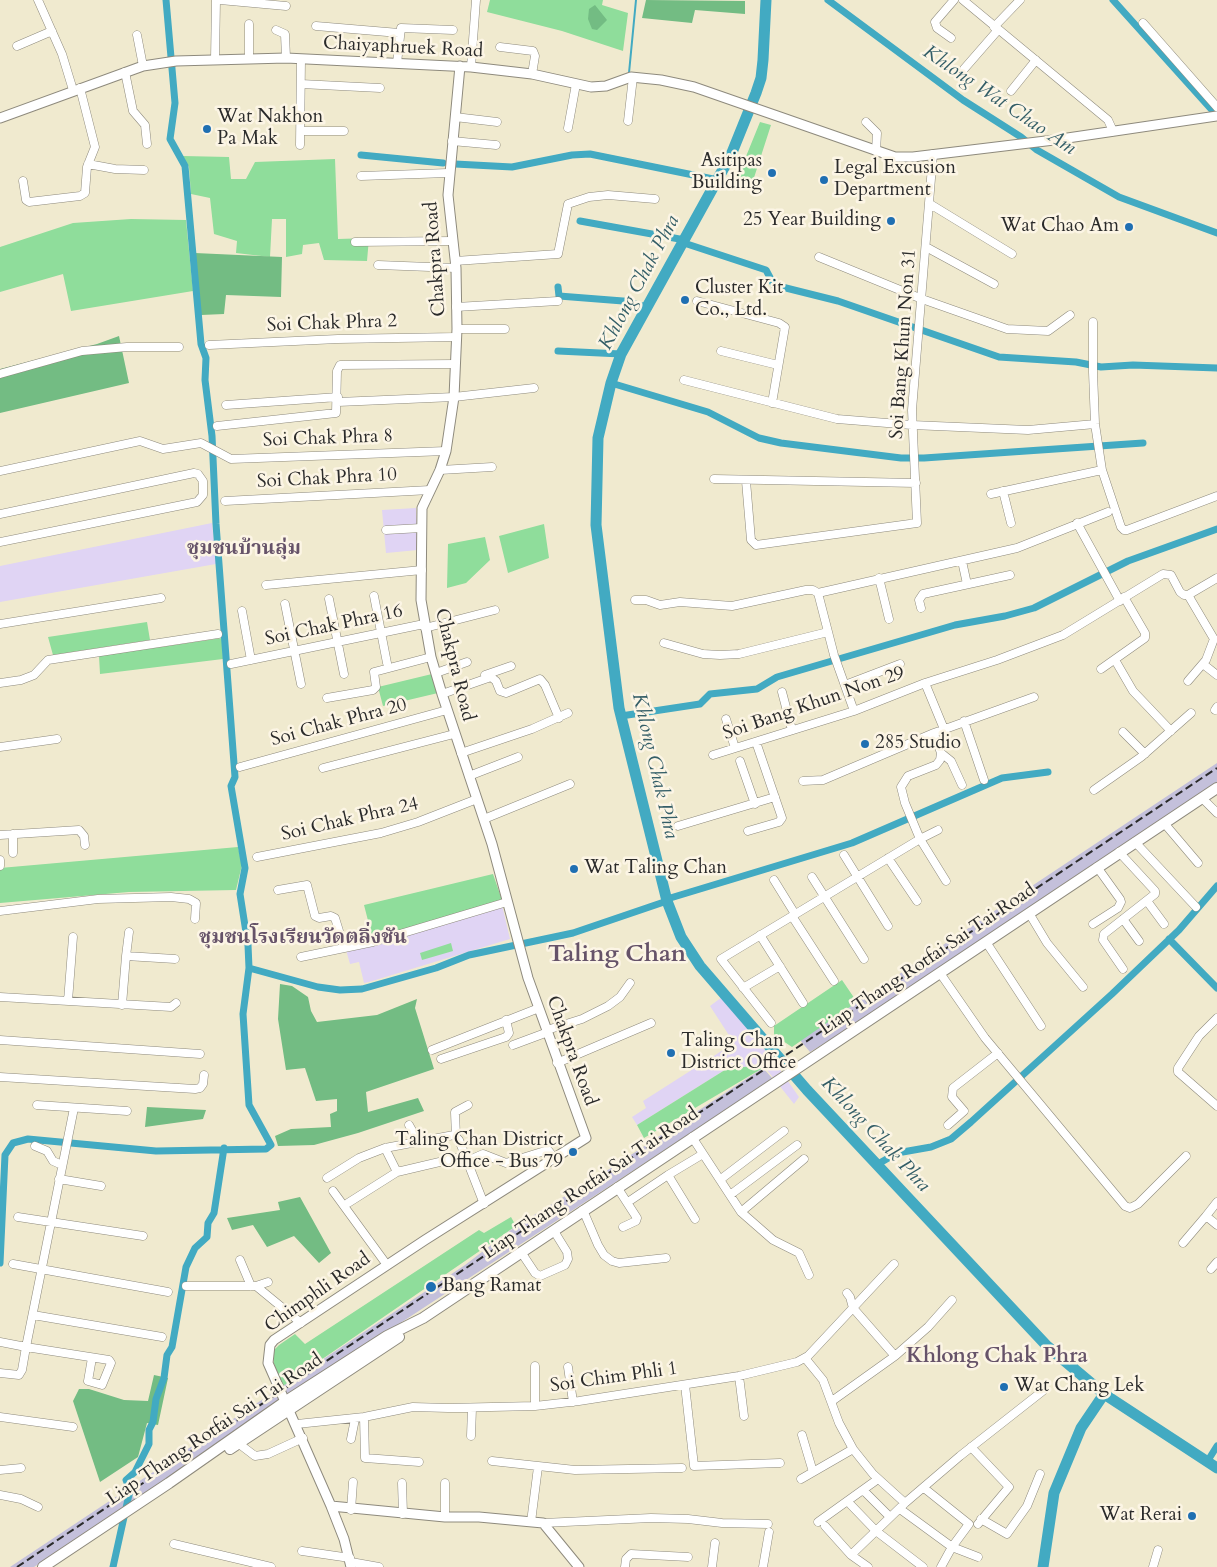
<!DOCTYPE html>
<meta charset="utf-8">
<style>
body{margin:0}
canvas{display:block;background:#f0eacf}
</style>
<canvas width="1217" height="1567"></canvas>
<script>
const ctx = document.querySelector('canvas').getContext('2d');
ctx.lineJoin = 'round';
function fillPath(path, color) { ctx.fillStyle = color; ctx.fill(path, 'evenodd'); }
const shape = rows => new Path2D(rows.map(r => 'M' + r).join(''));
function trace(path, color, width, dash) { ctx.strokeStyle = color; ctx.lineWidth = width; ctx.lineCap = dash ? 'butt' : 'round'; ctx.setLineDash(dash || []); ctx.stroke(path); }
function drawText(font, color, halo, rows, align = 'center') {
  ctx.font = font + ' Cardo,"Noto Serif Thai",serif'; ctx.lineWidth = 5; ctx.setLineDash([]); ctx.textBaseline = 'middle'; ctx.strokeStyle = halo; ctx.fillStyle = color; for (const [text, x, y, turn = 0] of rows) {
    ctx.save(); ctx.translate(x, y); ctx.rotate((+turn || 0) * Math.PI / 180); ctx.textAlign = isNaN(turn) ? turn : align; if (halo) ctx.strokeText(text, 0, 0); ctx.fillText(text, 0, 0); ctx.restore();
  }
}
const built = shape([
 [416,508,418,550,386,553,382,510],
 [212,523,216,564,0,602,0,566],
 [502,905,510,939,369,982,364,983,359,962,350,964,346,950],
 [722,997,776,1064,799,1097,794,1104,767,1070,758,1066,728,1068,637,1125,632,1117,646,1108,643,1101,734,1043,710,1006]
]);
const industrial = shape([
 [1217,763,1217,782,838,1035,810,1052,800,1040],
 [763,1068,773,1079,295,1392,59,1551,34,1567,10,1567,465,1265,516,1226,611,1168]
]);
const green = shape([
 [490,0,603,0,602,5,628,13,623,51,562,31,487,12],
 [760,122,771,125,751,187,736,181],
 [183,156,229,157,231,179,246,179,255,162,335,159,338,239,369,238,367,261,324,260,319,243,303,245,302,254,286,257,286,219,272,219,270,257,236,253,237,241,214,234,210,198,191,194,189,167],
 [131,219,186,220,193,291,71,311,63,274,0,292,0,247,73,223],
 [544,524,549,558,508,573,499,536],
 [485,537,490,560,466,583,447,588,448,544],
 [147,622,150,640,53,655,48,637],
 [222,638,223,659,100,674,99,656],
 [432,674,438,693,383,706,378,687],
 [238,847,242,865,236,890,129,892,0,903,0,868],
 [493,874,502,900,373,940,364,905],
 [451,943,453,951,422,960,420,953],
 [842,980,857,1002,792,1047,774,1035,774,1026],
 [758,1066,763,1068,644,1138,637,1125,728,1068],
 [511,1217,516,1226,283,1386,275,1369,272,1352,279,1345,295,1334,305,1344,479,1230,484,1233]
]);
const forest = shape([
 [646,0,745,1,745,14,695,10,692,23,642,18],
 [595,5,607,20,597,30,592,29,588,19,589,9],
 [195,253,282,257,281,297,226,295,224,314,201,315],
 [119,336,129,383,0,413,0,369,97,344],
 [280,984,292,986,308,997,311,1011,317,1022,377,1015,417,999,415,1008,434,1069,366,1092,368,1112,418,1098,424,1111,358,1133,314,1145,278,1146,275,1136,291,1129,331,1127,330,1114,337,1111,337,1099,316,1101,305,1068,286,1070,278,1019],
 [147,1107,206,1110,203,1119,145,1127],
 [300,1197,331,1253,319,1263,294,1236,267,1247,253,1225,232,1230,227,1218,280,1210,278,1202],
 [154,1375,168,1378,158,1425,147,1423,138,1457,100,1482,73,1401,79,1389,89,1389,124,1400,148,1401]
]);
const stream = shape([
 [629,73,636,0]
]);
const canal = shape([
 [166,0,175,103,170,139,185,166,201,344,206,358,205,380,212,436,216,524,235,777,231,786,245,868,240,894,248,945,249,968],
 [828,0,963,100,1021,137,1037,150,1119,197,1217,233],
 [1113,0,1211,109],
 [361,155,443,163],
 [455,164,512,167,572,155,590,154,718,180],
 [580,221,685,240],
 [684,243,766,270,774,285,838,301,999,357,1076,362,1101,367,1133,365,1217,368],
 [558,287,559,296,623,301,646,307],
 [558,351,621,354],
 [611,383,708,412,759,438,781,443,901,458,924,458,1143,443],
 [621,716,700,704,710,694,757,689,777,677,955,625,1005,616,1034,608,1128,561,1217,529],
 [667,899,852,843,1002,778,1048,772],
 [1169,939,1217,988],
 [878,1164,897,1153,931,1147,951,1139,971,1122,1112,994,1179,930,1217,886],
 [0,1263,5,1155,13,1143,28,1139,156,1151,266,1149,271,1145,249,1105,243,1014,249,968,318,987,340,990,362,989,436,968,469,955,573,933,667,901],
 [1207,1462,1217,1446],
 [113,1567,130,1490,126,1480,135,1472,149,1444,149,1430,153,1422,156,1399,164,1378,167,1355,172,1347,186,1267,195,1248,207,1237,208,1223,214,1213,224,1148]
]);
const river = shape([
 [766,0,763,60,761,78,756,93,731,155,621,354,611,383,598,438,596,525,619,708,667,901,681,937,700,966,807,1090,1047,1346,1104,1394,1217,1468],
 [1043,1567,1054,1493,1081,1428,1104,1394]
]);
const minor = shape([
 [38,0,62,54,73,90],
 [220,0,286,6],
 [963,0,1108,120,1113,131],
 [1143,23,1217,107],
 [316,26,399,33],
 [994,27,1020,0],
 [276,30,285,34,286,58],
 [137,35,143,66],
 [951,38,937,28,935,22,954,0],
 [17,46,52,31],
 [500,47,533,51,535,56,532,74],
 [249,59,249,24],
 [215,60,216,0],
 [397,63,401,28,453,30],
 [471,67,476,0],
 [964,69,998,30],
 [125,72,133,111,145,125,147,144],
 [301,84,380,88],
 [1011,91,1036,60],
 [455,117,497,122],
 [628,121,633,77],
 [866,122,877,133,876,151],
 [568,128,576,84],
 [301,131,344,131],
 [452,141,496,145],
 [300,145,301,59],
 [88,164,115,169,144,170],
 [361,176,448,173],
 [23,181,26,200,29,202,80,196,85,193,87,167,95,147,80,88],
 [930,204,1012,254],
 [355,242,452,241],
 [926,247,994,284],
 [819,257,922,299,1007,329,1048,331,1070,315],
 [455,261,558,254,568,204,589,197,608,195,655,199],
 [378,265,456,268],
 [697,301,779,323,785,327,772,403],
 [456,307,558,301],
 [1093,322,1093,372,1095,424,1102,470,1121,527,1124,530,1127,530,1217,496],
 [457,329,505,329],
 [209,345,338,339,456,337],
 [721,351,778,365],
 [0,374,82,351,127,347,179,347],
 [684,380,837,419,912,425,1028,430,1095,424],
 [338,402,454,397,534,388],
 [226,405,338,397],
 [217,426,336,413,337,371,340,365,455,364],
 [440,470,492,467],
 [0,471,140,441,163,449,201,443,231,459,446,451],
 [714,479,916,483],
 [746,481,751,540,756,545,917,523,912,410,933,154],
 [1003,491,1011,523],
 [991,494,1102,470],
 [225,501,430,490],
 [0,514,194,473,198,474,203,481,203,495,197,502,0,542],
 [1077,523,1120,601],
 [386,530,421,528],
 [962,561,967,584],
 [879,578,889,619],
 [266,585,422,570],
 [818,593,834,655,854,711],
 [374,596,387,663],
 [329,599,344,674],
 [635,600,646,600,660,605,680,602,732,606,806,590,813,590,818,593,1017,548,1108,512],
 [285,604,301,684],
 [921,608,919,600,923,594,1010,575],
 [242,611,251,660],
 [0,624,161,598],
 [425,628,495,610],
 [664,643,703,654,720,655,739,654,828,632],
 [1115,660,1133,691,1171,731],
 [231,664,424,624],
 [1203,664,1217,675],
 [1101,669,1145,638,1145,633,1124,597],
 [436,673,467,662],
 [485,675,511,666],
 [1188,681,1206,660,1214,639,1188,595],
 [0,683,21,680,34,675,48,660,218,634],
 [925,683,944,729],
 [845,685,900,664],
 [782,692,792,730],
 [442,694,491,677,496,681,500,691,506,693,540,679,545,685,559,718],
 [327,698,373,690,376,687,374,672,431,657],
 [1215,710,1217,707],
 [726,719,735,748],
 [964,721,984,780],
 [1123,732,1145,754],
 [0,747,57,739],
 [461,753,532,729,568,713],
 [941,753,951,761,962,785],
 [713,755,854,711,925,683,997,660,1063,635,1163,574,1171,575,1180,592,1184,595,1188,595,1217,578],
 [740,761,755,804],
 [240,767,447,710],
 [323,768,454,734],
 [469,776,518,757],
 [803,781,823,780,934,733,1034,697],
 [1094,790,1141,757,1191,713],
 [1202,798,1217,813],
 [484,819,570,784],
 [1164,823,1198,863],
 [678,826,775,797],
 [938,830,920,839,946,881],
 [748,831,779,822,782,818,756,742],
 [13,834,13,853],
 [0,835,79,830,84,836,85,845],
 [1135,842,1196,907],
 [1119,852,1155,891,1155,894,1104,934,1103,940,1123,969],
 [844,855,888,926],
 [257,857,381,833,418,822,477,799],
 [888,858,917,901],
 [0,860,0,866],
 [812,877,864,959],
 [774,880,795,914],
 [278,890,307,885,315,916,319,918,331,916,335,918,344,947],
 [1147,901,1164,924],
 [0,911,98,899,171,897,189,899,196,903,195,919],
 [1029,913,1047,943,1083,987],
 [792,916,834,981],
 [1123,919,1139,941],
 [1093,924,1118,908,1121,902,1120,899,1097,867],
 [760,935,803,1003],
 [986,942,1041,1026],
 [126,956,129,932],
 [301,957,373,942,507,902],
 [940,973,985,1038,1125,1206,1130,1208,1138,1204,1186,1156],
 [743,988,780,966],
 [0,997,171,1007,176,1003],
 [68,1001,73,937],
 [122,1005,126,956,175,959],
 [1217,1018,1199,1036,1178,1068,1178,1072,1217,1106],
 [771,1023,721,959,920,839,905,803,901,787,908,776,936,765,940,760,941,753,934,733],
 [547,1030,582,1019,608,1006,620,997,630,983],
 [0,1040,200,1054],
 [513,1045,548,1032],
 [432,1050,539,1008],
 [441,1059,506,1037,509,1033,506,1020],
 [557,1063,651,1023],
 [0,1077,195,1089,200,1088,203,1084,204,1075],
 [37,1105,127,1111],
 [409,1125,418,1141],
 [948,1125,964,1111,952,1097,953,1088,998,1053],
 [456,1137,455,1112,468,1105],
 [692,1137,741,1212,773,1240,799,1253,809,1275],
 [35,1146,47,1151,53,1161,62,1165],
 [385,1148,397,1172],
 [467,1161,483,1154,506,1163,548,1150,555,1159],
 [668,1175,703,1154],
 [327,1178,359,1158,385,1148,454,1135,459,1140,484,1204],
 [59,1179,101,1186],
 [721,1179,784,1131],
 [617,1187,637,1218,636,1221,623,1227],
 [333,1191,387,1265],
 [730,1195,797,1145],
 [628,1202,668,1175,695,1219],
 [348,1203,397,1172,465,1156],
 [583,1210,598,1245,604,1255,612,1261,619,1263,666,1258],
 [741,1212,804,1159],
 [1206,1216,1217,1202],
 [18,1217,143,1236],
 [1183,1243,1206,1216,1217,1225],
 [521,1252,535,1273,540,1276,565,1265,568,1259,567,1252,554,1231],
 [240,1260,251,1286],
 [13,1264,168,1292],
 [1211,1269,1217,1262],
 [186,1286,256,1286,301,1323],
 [256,1286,268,1282],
 [847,1293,850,1297,853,1308,895,1356],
 [33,1315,162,1337],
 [0,1342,26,1347,74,1108],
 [805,1358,823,1380,839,1423,853,1449,873,1474,905,1503],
 [535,1366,535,1406],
 [568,1367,573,1402],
 [0,1373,19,1375,22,1370,26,1347,109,1360,111,1363,102,1385,88,1381,92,1358],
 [739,1376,744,1416],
 [685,1385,694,1466,780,1463],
 [832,1401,895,1356,928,1327,952,1300],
 [0,1417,73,1427],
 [364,1417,365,1458,419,1462],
 [297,1424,364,1417,413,1407,448,1408,535,1406,579,1401,739,1376,797,1362,808,1356,894,1264],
 [802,1435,813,1472],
 [471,1436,472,1408],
 [351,1439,355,1419],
 [238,1443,255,1456,268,1454,303,1438],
 [971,1447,1009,1487,978,1524],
 [492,1461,575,1470,682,1468],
 [0,1470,21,1468],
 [801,1479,853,1449],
 [402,1483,403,1514],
 [924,1488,969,1524,952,1547,941,1567],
 [865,1492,890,1517],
 [0,1495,21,1499,38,1507],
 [851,1505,876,1531,923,1567],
 [900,1509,952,1547,978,1557],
 [351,1510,353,1482],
 [445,1517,445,1483],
 [981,1519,1007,1534,1027,1506,1040,1474],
 [531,1522,538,1467],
 [818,1522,878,1479],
 [543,1523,651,1518,688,1519,722,1523,768,1524],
 [825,1526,851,1555,868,1567],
 [174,1544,271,1567],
 [302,1551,350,1558],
 [851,1555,905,1503,960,1456,1044,1390],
 [351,1562,379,1567],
 [625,1567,626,1559,631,1554,688,1557],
 [712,1567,715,1543],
 [763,1567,769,1532],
 [1153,1567,1158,1550]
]);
const tertiary = shape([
 [0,118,143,66,176,61,286,58,471,67,532,74,591,87,606,86,631,77,661,80,694,87,895,157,913,157,1054,140,1217,116],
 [331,1506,445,1517,479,1517,543,1523,579,1567],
 [351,1567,344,1539,331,1506,268,1363,270,1345,274,1340,425,1240,586,1138,528,978,492,844,442,694,431,657,421,600,422,508,440,470,446,451,454,397,457,329,456,268,448,195,460,66]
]);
const secondary = shape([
 [230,1449,399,1337],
 [43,1567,169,1483,286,1401,387,1336,423,1318,1217,788]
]);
const rail = shape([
 [17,1567,1217,768]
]);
const markers = [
 [207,129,5,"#1f6fb2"],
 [772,173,5,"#1f6fb2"],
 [824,180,5,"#1f6fb2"],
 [891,221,5,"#1f6fb2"],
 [1129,227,5,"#1f6fb2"],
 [685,300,5,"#1f6fb2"],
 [865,744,5,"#1f6fb2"],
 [574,869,5,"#1f6fb2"],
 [671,1053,5,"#1f6fb2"],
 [573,1152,5,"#1f6fb2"],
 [431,1287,6,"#1f6fb2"],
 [1004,1387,5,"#1f6fb2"],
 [1192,1516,5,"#1f6fb2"]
];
const streetNames = [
 ["Chaiyaphruek Road",403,48,3],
 ["Chakpra Road",436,259,-94],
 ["Soi Chak Phra 2",332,324,-2],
 ["Soi Bang Khun Non 31",904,344,-86],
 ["Soi Chak Phra 8",328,439,-2],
 ["Soi Chak Phra 10",327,479,-3],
 ["Soi Chak Phra 16",334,626,-12],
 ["Chakpra Road",454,665,76],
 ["Soi Bang Khun Non 29",814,704,-19],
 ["Soi Chak Phra 20",339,723,-15],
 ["Soi Chak Phra 24",350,820,-13],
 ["Liap Thang Rotfai Sai Tai Road",928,960,-34],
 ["Chakpra Road",571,1051,70],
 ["Liap Thang Rotfai Sai Tai Road",591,1184,-34],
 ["Chimphli Road",318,1293,-35],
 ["Soi Chim Phli 1",614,1378,-8],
 ["Liap Thang Rotfai Sai Tai Road",215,1430,-34]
];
const poiNames = [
 ["Wat Nakhon",217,118],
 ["Pa Mak",217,140],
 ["Asitipas",762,162,"right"],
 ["Building",762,184,"right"],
 ["Legal Excusion",834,169],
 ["Department",834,191],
 ["25 Year Building",881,221,"right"],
 ["Wat Chao Am",1119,227,"right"],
 ["Cluster Kit",695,289],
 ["Co., Ltd.",695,311],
 ["285 Studio",875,744],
 ["Wat Taling Chan",584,869],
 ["Taling Chan",681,1042],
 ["District Office",681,1064],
 ["Taling Chan District",563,1141,"right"],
 ["Office - Bus 79",563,1163,"right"],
 ["Bang Ramat",442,1287],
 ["Wat Chang Lek",1014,1387],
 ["Wat Rerai",1182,1516,"right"]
];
const waterNames = [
 ["Khlong Wat Chao Am",999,101,34],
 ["Khlong Chak Phra",640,283,-62],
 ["Khlong Chak Phra",654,766,77],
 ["Khlong Chak Phra",875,1135,47]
];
const neighbourhoodNames = [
 ["ชุมชนบ้านลุ่ม",244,549],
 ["ชุมชนโรงเรียนวัดตลิ่งชัน",303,938]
];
const quarterNames = [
 ["Khlong Chak Phra",997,1357]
];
const districtNames = [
 ["Taling Chan",617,955]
];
fillPath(built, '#e0d4f4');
fillPath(industrial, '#c4c0db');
fillPath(green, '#8fdd9b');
fillPath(forest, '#73bc83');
trace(stream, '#42aac2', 2);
trace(canal, '#42aac2', 7);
trace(river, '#42aac2', 11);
trace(minor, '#8e8a7d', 9);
trace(tertiary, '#8e8a7d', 11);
trace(secondary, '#8e8a7d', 12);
trace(minor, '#fff', 8);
trace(tertiary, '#fff', 9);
trace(secondary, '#fff', 10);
trace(rail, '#2b2b2b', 2, [8, 4]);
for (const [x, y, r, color] of markers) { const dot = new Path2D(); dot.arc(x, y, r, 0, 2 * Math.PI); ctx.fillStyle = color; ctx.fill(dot); trace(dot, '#fcf5e5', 2); }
drawText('19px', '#2b2b2b', '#fcf5e5', streetNames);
drawText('19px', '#2b2b2b', '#fcf5e5', poiNames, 'left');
drawText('italic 20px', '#345e67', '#fcf5e5', waterNames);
drawText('bold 20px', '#665369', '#fcf5e5', neighbourhoodNames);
drawText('bold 21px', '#665369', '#fcf5e5', quarterNames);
drawText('bold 24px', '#665369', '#fcf5e5', districtNames);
</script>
